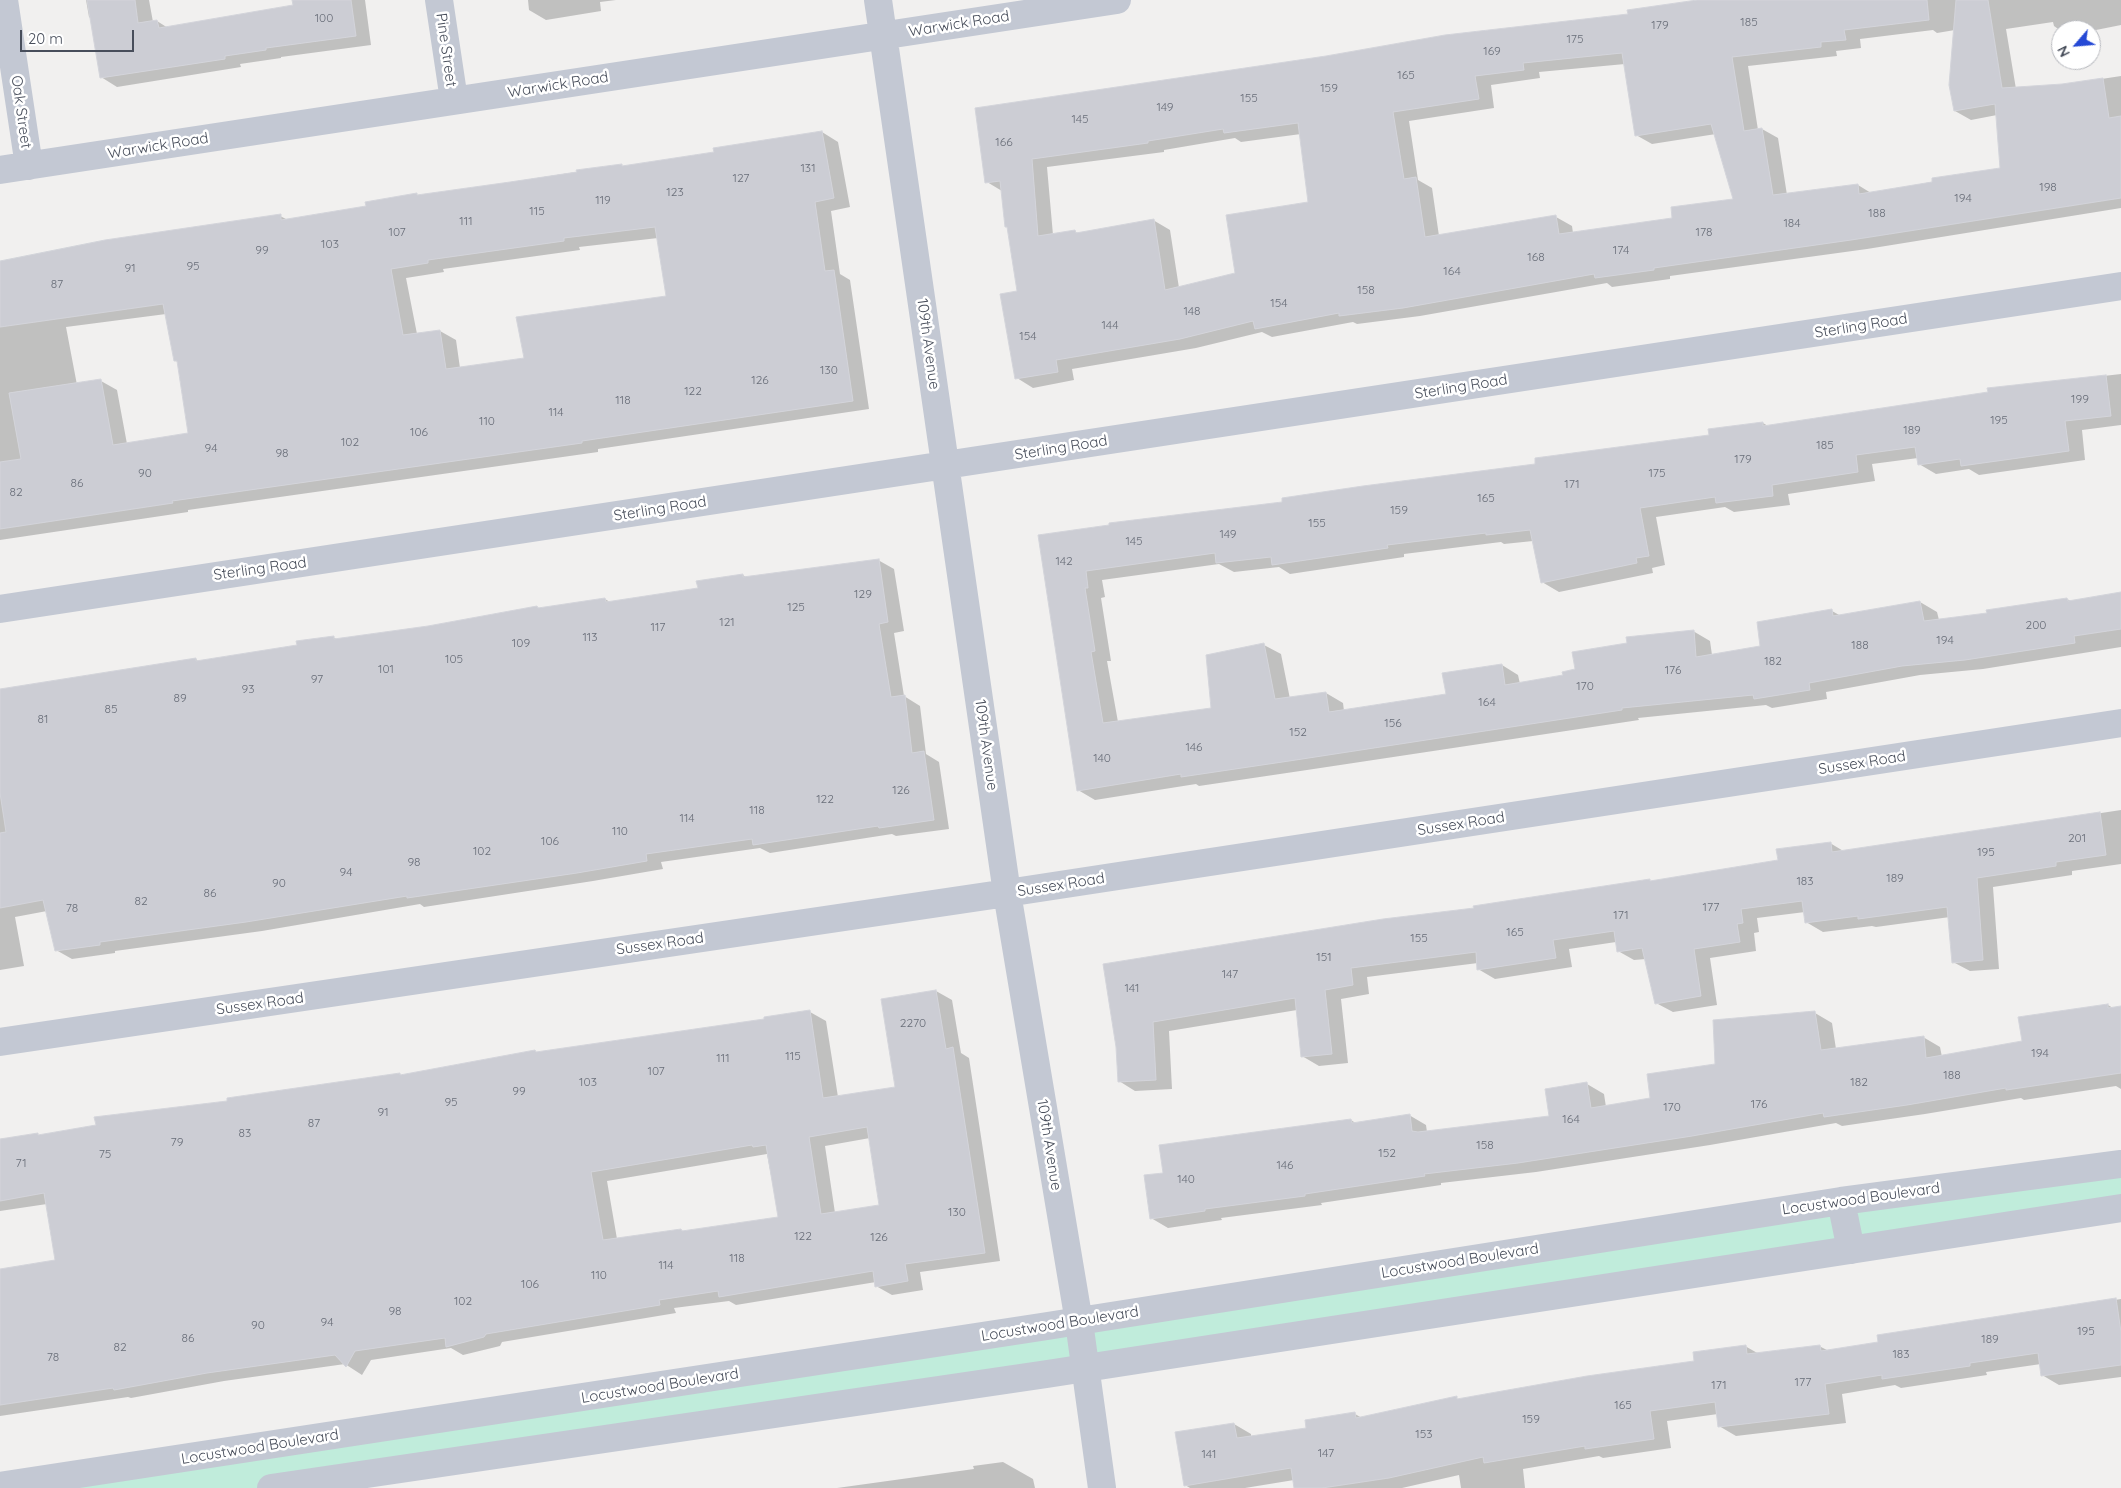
<!DOCTYPE html>
<style>
body{margin:0}
#map{position:relative;width:2121px;height:1488px;overflow:hidden;background:#f1f0ef;font-family:Quicksand,sans-serif}
canvas{display:block}
.north{position:absolute;left:2051px;top:20px;width:50px;height:50px;box-sizing:border-box;background:#fff;border:1px solid #b6b8bd;border-radius:50%;rotate:243deg;font-size:14px;font-weight:700;line-height:20px;text-align:center;color:#484e5b}
.north::after{content:'';display:block;margin:auto;width:18px;height:22px;background:#2549d5;clip-path:polygon(50% 0,100% 100%,50% 72%,0 100%)}
.scale{position:absolute;left:20px;top:30px;width:114px;height:22px;box-sizing:border-box;border:2px solid #484e5b;border-top:0;padding-left:6px;font-size:15px;line-height:18px;white-space:nowrap;color:#484e5b;-webkit-text-stroke:4px #fff;paint-order:stroke}
</style>
<div id="map">
<canvas width="2121" height="1488"></canvas>
<div class="north">N</div>
<div class="scale">20 m</div>
</div>
<script>
const ctx = document.querySelector('canvas').getContext('2d');
ctx.lineJoin = 'round';
function fillPath(path, color) { ctx.fillStyle = color; ctx.fill(path, 'evenodd'); }
const shape = rows => new Path2D(rows.map(r => 'M' + r).join(''));
function trace(path, color, width, dash) { ctx.strokeStyle = color; ctx.lineWidth = width; ctx.lineCap = dash ? 'butt' : 'round'; ctx.setLineDash(dash || []); ctx.stroke(path); }
function drawText(font, color, halo, rows, align = 'center') {
  ctx.font = font + ' Quicksand,sans-serif'; ctx.lineWidth = 5; ctx.setLineDash([]); ctx.textBaseline = 'middle'; ctx.strokeStyle = halo; ctx.fillStyle = color; for (const [text, x, y, turn = 0] of rows) {
    ctx.save(); ctx.translate(x, y); ctx.rotate((+turn || 0) * Math.PI / 180); ctx.textAlign = isNaN(turn) ? turn : align; if (halo) ctx.strokeText(text, 0, 0); ctx.fillText(text, 0, 0); ctx.restore();
  }
}
const green = shape([
 [2121,1164,2121,1208,271,1488,0,1488]
]);
const shadow = shape([
 [86,0,149,0,153,22,157,21,168,28,294,6,293,0,365,0,371,45,281,57,281,58,240,64,241,67,117,87,101,77,92,19,89,17],
 [528,0,616,0,600,2,601,11,546,20,529,10],
 [1706,0,2121,0,2121,25,2091,31,2061,31,2054,26,2053,22,2006,29,2016,89,2062,85,2121,76,2121,208,1867,249,1670,276,1670,279,1612,287,1607,283,1420,316,1357,324,1353,322,1272,337,1262,332,1196,348,1072,369,1074,380,1033,388,1017,378,1019,292,1002,191,987,182,977,109,1629,15],
 [1933,30,1937,33,1955,30,1955,111,1971,120,1997,115,2002,169,1871,193,1858,185,1787,195,1778,138,1762,129,1758,130,1748,66,1837,56,1836,51,1861,48,1860,39],
 [1625,64,1636,135,1652,144,1716,134,1735,200,1674,219,1573,233,1572,226,1556,217,1439,236,1432,188,1418,180,1409,121,1494,108,1491,85,1540,78,1539,72],
 [1301,134,1309,203,1237,274,1179,288,1170,230,1153,220,1078,233,1075,232,1053,235,1047,167,1164,152,1164,150,1235,138,1241,142],
 [822,132,838,142,850,207,831,211,840,274,850,280,869,409,598,449,598,452,188,510,188,512,0,540,0,261,8,261,280,216,288,220,367,207,417,195,420,196,621,165,624,167,715,153],
 [658,238,667,297,525,359,460,368,456,340,440,331,417,334,406,278,444,272,443,269,580,250,579,247],
 [166,314,175,360,179,363,190,434,127,444,117,390,101,381,77,385,66,327],
 [2121,374,2121,425,2082,430,2085,460,1979,475,1969,469,1936,474,1919,464,1918,458,1872,464,1875,481,1788,494,1790,505,1734,512,1725,507,1656,517,1665,565,1652,568,1653,573,1559,592,1542,582,1533,541,1504,544,1501,542,1404,554,1404,557,1290,574,1279,567,1234,572,1219,564,1102,580,1105,597,1101,598,1111,661,1107,661,1118,722,1213,709,1264,645,1281,654,1290,699,1326,693,1343,703,1344,711,1447,695,1502,665,1518,675,1520,684,1564,676,1628,644,1693,631,1710,641,1712,655,1762,647,1832,611,1841,616,1920,602,1937,612,1939,620,1988,614,2067,599,2071,601,2121,594,2121,647,1983,669,1920,675,1826,692,1827,699,1772,708,1766,705,1638,718,1639,720,1307,770,1199,786,1196,784,1095,800,1078,790,1040,536,1284,503,1537,465,1710,436,1763,423,1768,426,1989,393,1989,389],
 [878,560,894,569,904,631,894,633,904,696,920,706,926,754,939,762,949,829,896,836,892,834,770,853,760,848,661,862,663,869,593,881,424,907,420,904,262,931,115,951,115,953,72,959,56,950,47,911,15,917,24,966,0,970,0,690,196,659,199,662,298,646,333,637,338,640,429,627,537,607,541,609,605,599,610,602,699,589,743,575,747,578],
 [2121,810,2121,864,2072,871,2072,875,1993,887,1999,969,1970,971,1953,962,1950,917,1876,927,1872,926,1823,932,1806,922,1805,912,1757,918,1759,932,1754,933,1756,951,1710,958,1717,1005,1673,1012,1656,1003,1646,959,1634,960,1618,951,1616,942,1569,949,1572,967,1495,979,1478,969,1478,963,1367,977,1369,994,1341,999,1348,1063,1319,1066,1302,1056,1297,1010,1169,1031,1172,1089,1135,1091,1119,1081,1117,1047,1104,965,1475,909,1780,861,1830,843,1845,852],
 [936,991,952,1000,961,1053,969,1058,1000,1261,920,1272,923,1290,892,1295,876,1286,876,1282,736,1305,729,1301,674,1308,676,1313,502,1342,500,1346,463,1355,451,1348,371,1360,362,1375,345,1364,224,1381,131,1398,128,1397,0,1416,0,1270,57,1261,47,1204,0,1211,0,1139,37,1135,40,1136,228,1102,400,1074,402,1076,535,1052,539,1053,765,1020,810,1012,826,1021,838,1097,896,1088],
 [870,1138,880,1206,835,1213,825,1146],
 [767,1154,779,1218,685,1232,681,1230,617,1239,607,1181],
 [2108,1005,2113,1008,2121,1007,2121,1089,2116,1086,2024,1100,2021,1098,1925,1114,1842,1126,1836,1123,1710,1145,1536,1172,1441,1183,1441,1185,1321,1203,1322,1205,1221,1218,1222,1220,1168,1228,1151,1218,1164,1174,1351,1120,1357,1124,1409,1115,1426,1125,1427,1132,1550,1118,1587,1084,1604,1094,1606,1107,1652,1100,1815,1013,1832,1023,1836,1049,1923,1037,1940,1047,1942,1057,2023,1042],
 [2121,1299,2121,1377,2059,1385,2042,1375,2041,1364,1986,1372,1987,1375,1901,1388,1895,1385,1842,1394,1846,1423,1736,1436,1719,1426,1718,1414,1667,1421,1671,1448,1603,1458,1599,1456,1523,1469,1525,1488,1461,1488,1459,1475,1402,1488,1295,1488,1294,1480,1245,1488,1190,1488,1185,1485,1234,1424,1251,1434,1251,1437,1308,1429,1355,1414,1362,1418,1456,1398,1460,1400,1695,1362,1745,1346,1759,1354,1819,1346,1829,1351,1879,1343,1878,1336],
 [1003,1462,1033,1479,1035,1488,837,1488,974,1469,973,1466]
]);
const building = shape([
 [87,0,135,0,138,23,157,20,159,28,293,5,292,0,351,0,356,36,266,48,266,50,225,56,225,59,100,78,87,0],
 [1697,0,1927,0,1929,20,1844,30,1846,40,1821,42,1821,47,1732,57,1744,131,1762,128,1773,195,1858,184,1859,194,1932,182,1932,178,2000,168,1995,104,1954,111,1949,85,1956,0,1988,0,2002,88,2062,84,2103,78,2109,118,2121,116,2121,198,1851,240,1654,268,1654,270,1595,278,1594,274,1403,308,1339,316,1339,313,1255,329,1253,321,1180,339,1056,360,1058,372,1015,379,1000,294,1017,291,1007,227,1005,227,1000,181,985,183,975,108,1326,56,1445,35,1628,14,1627,10,1697,0],
 [1622,53,1635,136,1711,124,1733,199,1671,207,1672,218,1559,234,1556,215,1425,237,1416,177,1404,179,1393,112,1479,99,1475,76,1524,70,1523,63,1622,53],
 [1298,123,1308,202,1226,215,1235,273,1165,290,1154,219,1076,233,1075,230,1038,236,1032,159,1148,143,1148,141,1223,129,1224,133,1298,123],
 [822,131,834,198,815,202,825,271,834,270,853,401,582,441,582,443,172,501,173,503,0,529,0,462,21,459,9,393,101,379,113,445,188,433,177,361,174,361,163,304,0,327,0,261,105,240,281,214,281,220,366,206,365,202,417,193,417,195,510,182,577,172,576,170,622,164,622,166,714,152,713,148,822,131],
 [655,227,666,296,516,317,524,358,446,369,440,330,403,335,391,269,428,263,428,260,564,241,564,238,655,227],
 [2106,375,2111,416,2065,421,2069,451,1961,466,1960,459,1918,465,1915,447,1856,455,1858,472,1772,485,1773,496,1716,503,1715,497,1640,508,1649,556,1636,558,1637,563,1541,583,1530,530,1486,535,1486,533,1387,545,1388,548,1272,565,1271,557,1216,563,1215,553,1086,571,1088,588,1085,588,1095,651,1091,652,1103,723,1211,708,1206,655,1264,643,1275,699,1326,692,1329,712,1446,694,1442,673,1502,664,1505,685,1563,675,1562,672,1575,669,1572,652,1627,643,1626,637,1694,630,1696,657,1760,646,1757,622,1832,609,1833,616,1920,601,1924,621,1987,613,1986,610,2067,598,2068,601,2121,592,2121,629,2074,636,2075,643,1965,660,1902,666,1809,683,1810,690,1754,699,1753,695,1622,708,1622,710,1289,761,1181,777,1181,774,1077,791,1038,535,1109,525,1109,523,1282,502,1282,498,1363,486,1535,464,1535,458,1709,435,1708,429,1763,422,1763,426,1988,392,1987,388,2106,375],
 [879,559,888,622,879,624,891,697,905,695,912,753,924,751,934,820,879,828,878,826,753,845,752,839,646,854,647,861,577,873,407,898,407,896,246,922,100,942,100,945,55,951,43,900,0,908,0,833,6,832,0,793,0,689,196,658,196,661,297,645,296,641,334,636,334,639,428,626,537,606,538,608,605,598,606,602,698,588,696,581,743,574,743,577,879,559],
 [2100,812,2106,855,2056,862,2056,866,1977,878,1983,960,1952,963,1947,907,1858,919,1858,916,1805,923,1802,901,1741,909,1743,923,1737,924,1740,942,1694,949,1701,996,1655,1004,1642,948,1617,952,1614,931,1553,940,1556,958,1477,970,1476,952,1351,968,1353,985,1325,990,1332,1054,1301,1057,1295,998,1153,1022,1156,1080,1118,1082,1116,1047,1103,964,1383,919,1474,908,1473,906,1650,879,1650,881,1778,860,1776,849,1831,842,1832,852,2100,812],
 [936,990,946,1049,953,1047,985,1253,905,1264,908,1281,875,1287,873,1271,719,1297,718,1291,659,1300,660,1305,486,1334,484,1337,446,1347,445,1338,355,1351,346,1367,335,1355,207,1373,114,1390,113,1388,0,1405,0,1269,55,1260,44,1193,0,1201,0,1139,38,1133,38,1135,96,1125,94,1117,227,1101,227,1098,400,1073,400,1075,535,1050,536,1052,764,1019,764,1017,810,1010,823,1098,895,1087,881,999,936,990],
 [867,1127,879,1205,821,1214,809,1137,867,1127],
 [752,1145,753,1147,766,1145,778,1217,682,1231,681,1229,603,1240,591,1172,752,1145],
 [2108,1004,2108,1008,2121,1006,2121,1073,2006,1090,2006,1088,1907,1105,1824,1117,1823,1113,1692,1136,1518,1163,1424,1174,1425,1176,1305,1194,1305,1196,1205,1209,1205,1211,1150,1219,1144,1175,1163,1173,1159,1145,1351,1119,1352,1123,1410,1114,1412,1131,1418,1132,1549,1116,1545,1089,1587,1082,1591,1108,1650,1098,1647,1074,1715,1064,1713,1020,1815,1011,1821,1050,1924,1036,1926,1058,2022,1041,2018,1017,2108,1004],
 [2116,1298,2121,1332,2121,1365,2041,1376,2038,1353,1970,1363,1970,1366,1882,1379,1882,1375,1825,1384,1829,1414,1718,1427,1715,1402,1650,1411,1654,1439,1585,1449,1585,1446,1484,1463,1483,1457,1389,1478,1322,1488,1294,1488,1291,1468,1184,1486,1175,1432,1234,1423,1237,1438,1306,1428,1305,1420,1355,1412,1356,1418,1457,1396,1457,1399,1587,1376,1694,1361,1693,1352,1746,1345,1747,1354,1820,1345,1821,1351,1878,1342,1877,1335,2116,1298]
]);
const minor = shape([
 [4,0,29,166],
 [439,0,454,100],
 [878,0,1007,893,1079,1322,1102,1488],
 [0,170,1117,0],
 [0,609,2121,286],
 [0,1042,1007,893,2121,723],
 [1841,1201,1851,1250],
 [0,1486,1041,1327,1841,1201,2121,1164],
 [271,1488,1047,1374,2121,1208]
]);
const numberNames = [
 ["100",324,18],
 ["185",1749,22],
 ["179",1660,25],
 ["175",1575,39],
 ["169",1492,51],
 ["165",1406,75],
 ["159",1329,88],
 ["155",1249,98],
 ["149",1165,107],
 ["145",1080,119],
 ["166",1004,142],
 ["131",808,168],
 ["127",741,178],
 ["198",2048,187],
 ["123",675,192],
 ["194",1963,198],
 ["119",603,200],
 ["115",537,211],
 ["188",1877,213],
 ["111",466,221],
 ["184",1792,223],
 ["107",397,232],
 ["178",1704,232],
 ["103",330,244],
 ["99",262,250],
 ["174",1621,250],
 ["168",1536,257],
 ["95",193,266],
 ["91",130,268],
 ["164",1452,271],
 ["87",57,284],
 ["158",1366,290],
 ["154",1279,303],
 ["148",1192,311],
 ["144",1110,325],
 ["154",1028,336],
 ["130",829,370],
 ["126",760,380],
 ["122",693,391],
 ["199",2080,399],
 ["118",623,400],
 ["114",556,412],
 ["195",1999,420],
 ["110",487,421],
 ["189",1912,430],
 ["106",419,432],
 ["102",350,442],
 ["185",1825,445],
 ["94",211,448],
 ["98",282,453],
 ["179",1743,459],
 ["90",145,473],
 ["175",1657,473],
 ["86",77,483],
 ["171",1572,484],
 ["82",16,492],
 ["165",1486,498],
 ["159",1399,510],
 ["155",1317,523],
 ["149",1228,534],
 ["145",1134,541],
 ["142",1064,561],
 ["129",863,594],
 ["125",796,607],
 ["121",727,622],
 ["200",2036,625],
 ["117",658,627],
 ["113",590,637],
 ["194",1945,640],
 ["109",521,643],
 ["188",1860,645],
 ["105",454,659],
 ["182",1773,661],
 ["101",386,669],
 ["176",1673,670],
 ["97",317,679],
 ["170",1585,686],
 ["93",248,689],
 ["89",180,698],
 ["164",1487,702],
 ["85",111,709],
 ["81",43,719],
 ["156",1393,723],
 ["152",1298,732],
 ["146",1194,747],
 ["140",1102,758],
 ["126",901,790],
 ["122",825,799],
 ["118",757,810],
 ["114",687,818],
 ["110",620,831],
 ["201",2077,838],
 ["106",550,841],
 ["102",482,851],
 ["195",1986,852],
 ["98",414,862],
 ["94",346,872],
 ["189",1895,878],
 ["183",1805,881],
 ["90",279,883],
 ["86",210,893],
 ["82",141,901],
 ["177",1711,907],
 ["78",72,908],
 ["171",1621,915],
 ["165",1515,932],
 ["155",1419,938],
 ["151",1324,957],
 ["147",1230,974],
 ["141",1132,988],
 ["2270",913,1023],
 ["194",2040,1053],
 ["115",793,1056],
 ["111",723,1058],
 ["107",656,1071],
 ["188",1952,1075],
 ["103",588,1082],
 ["182",1859,1082],
 ["99",519,1091],
 ["95",451,1102],
 ["176",1759,1104],
 ["170",1672,1107],
 ["91",383,1112],
 ["164",1571,1119],
 ["87",314,1123],
 ["83",245,1133],
 ["79",177,1142],
 ["158",1485,1145],
 ["152",1387,1153],
 ["75",105,1154],
 ["71",21,1163],
 ["146",1285,1165],
 ["140",1186,1179],
 ["130",957,1212],
 ["122",803,1236],
 ["126",879,1237],
 ["118",737,1258],
 ["114",666,1265],
 ["110",599,1275],
 ["106",530,1284],
 ["102",463,1301],
 ["98",395,1311],
 ["94",327,1322],
 ["90",258,1325],
 ["195",2086,1331],
 ["86",188,1338],
 ["189",1990,1339],
 ["82",120,1347],
 ["183",1901,1354],
 ["78",53,1357],
 ["177",1803,1382],
 ["171",1719,1385],
 ["165",1623,1405],
 ["159",1531,1419],
 ["153",1424,1434],
 ["147",1326,1453],
 ["141",1209,1454]
];
const streetNames = [
 ["Warwick Road",959,24,-9],
 ["Pine Street",446,50,82],
 ["Warwick Road",558,85,-9],
 ["Oak Street",21,112,82],
 ["Warwick Road",158,146,-9],
 ["Sterling Road",1861,326,-9],
 ["109th Avenue",928,344,82],
 ["Sterling Road",1461,387,-9],
 ["Sterling Road",1061,448,-9],
 ["Sterling Road",660,509,-9],
 ["Sterling Road",260,569,-8],
 ["109th Avenue",986,745,82],
 ["Sussex Road",1862,763,-9],
 ["Sussex Road",1461,824,-9],
 ["Sussex Road",1061,885,-9],
 ["Sussex Road",660,944,-8],
 ["Sussex Road",260,1004,-8],
 ["109th Avenue",1049,1145,81],
 ["Locustwood Boulevard",1861,1199,-8],
 ["Locustwood Boulevard",1460,1261,-9],
 ["Locustwood Boulevard",1060,1324,-9],
 ["Locustwood Boulevard",660,1386,-9],
 ["Locustwood Boulevard",260,1447,-9]
];
fillPath(green, '#c0ecdb');
fillPath(shadow, '#0003');
fillPath(building, '#cccdd4');
trace(building, '#d3d4da', 1);
trace(minor, '#c3c8d3', 28);
drawText('12px', '#696e79', null, numberNames);
drawText('15px', '#484e5b', '#fff', streetNames);
</script>
